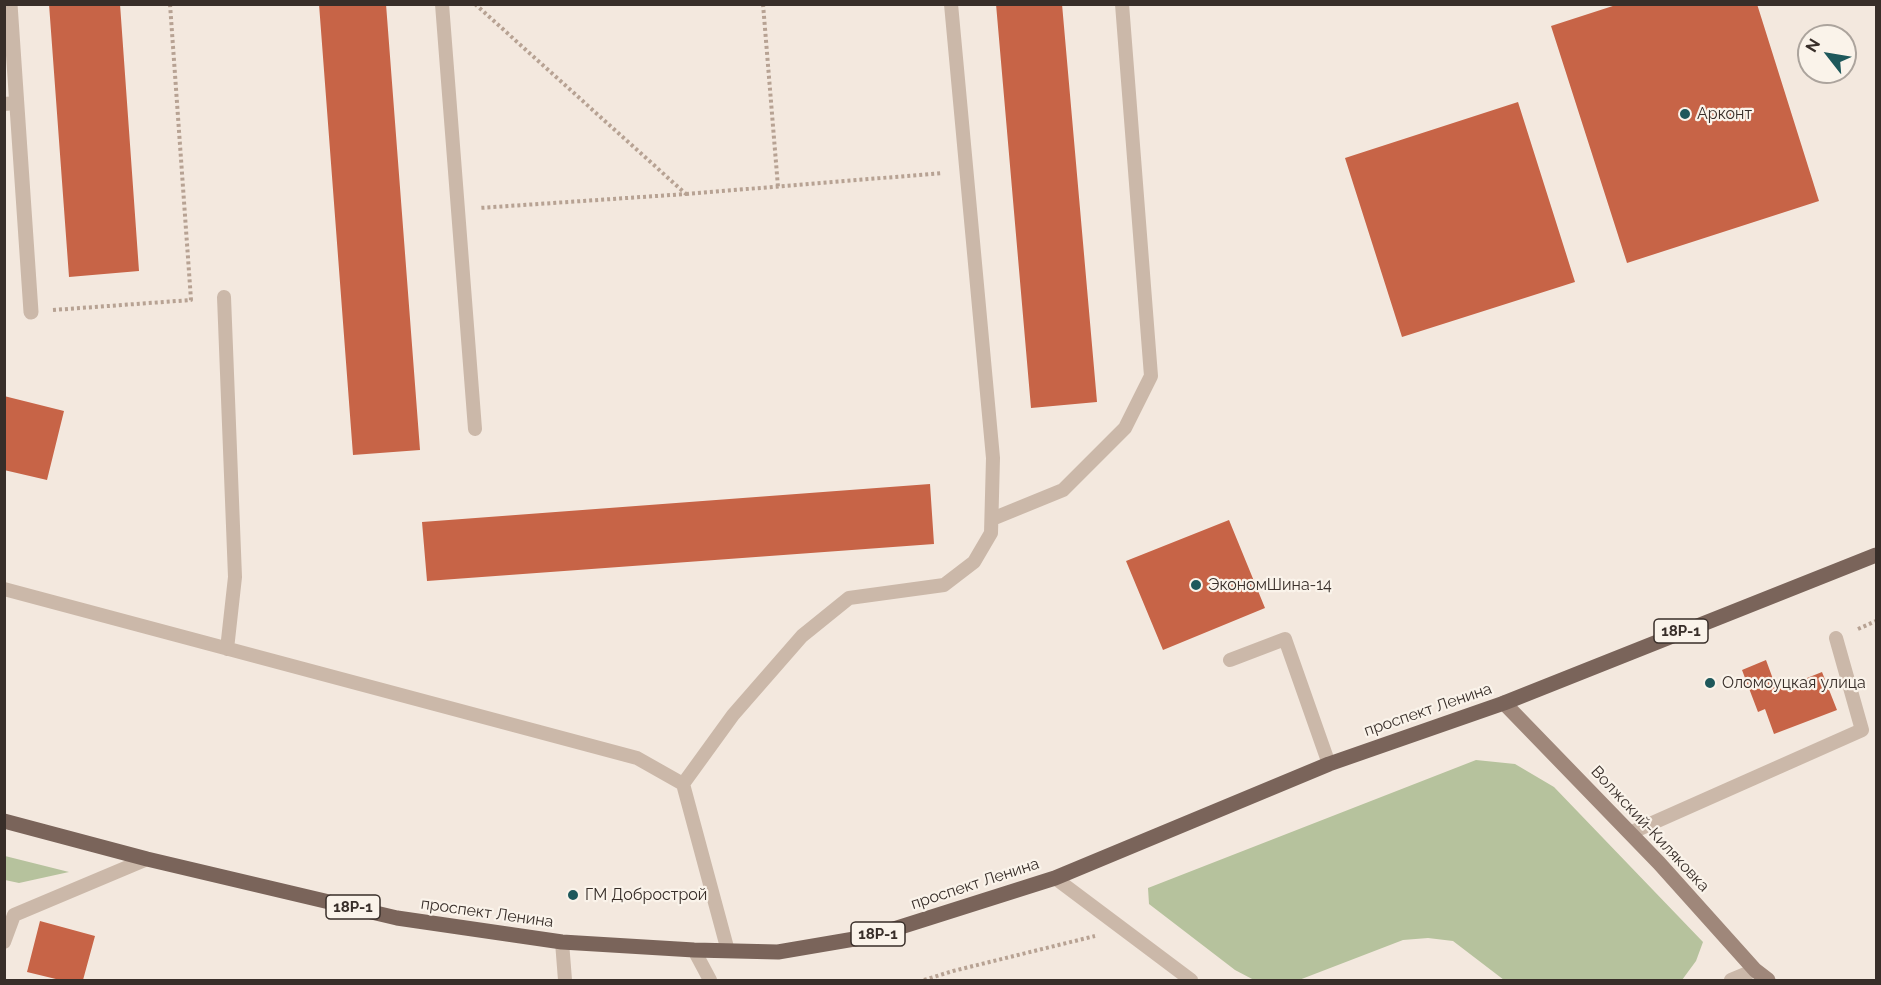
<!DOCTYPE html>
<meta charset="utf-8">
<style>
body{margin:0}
#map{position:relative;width:1881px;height:985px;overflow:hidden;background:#f3e8de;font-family:Raleway,sans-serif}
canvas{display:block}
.frame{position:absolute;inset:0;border:6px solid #382e29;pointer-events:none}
.north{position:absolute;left:1797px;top:24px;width:60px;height:60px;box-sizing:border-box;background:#faf3ea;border:2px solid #aca49d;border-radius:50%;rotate:301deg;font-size:16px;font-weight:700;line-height:24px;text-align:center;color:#382e29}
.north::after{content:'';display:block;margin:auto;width:21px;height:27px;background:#1e585b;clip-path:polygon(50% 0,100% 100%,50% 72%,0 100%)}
</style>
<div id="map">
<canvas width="1881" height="985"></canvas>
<div class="frame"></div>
<div class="north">N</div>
</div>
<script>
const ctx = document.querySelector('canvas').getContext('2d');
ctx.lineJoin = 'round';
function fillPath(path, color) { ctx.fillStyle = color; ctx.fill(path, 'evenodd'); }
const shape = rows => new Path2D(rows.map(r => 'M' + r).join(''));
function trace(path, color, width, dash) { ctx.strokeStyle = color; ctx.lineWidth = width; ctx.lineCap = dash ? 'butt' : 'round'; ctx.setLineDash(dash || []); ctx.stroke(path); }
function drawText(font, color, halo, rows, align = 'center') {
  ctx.font = font + ' Raleway,sans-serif'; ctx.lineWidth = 4.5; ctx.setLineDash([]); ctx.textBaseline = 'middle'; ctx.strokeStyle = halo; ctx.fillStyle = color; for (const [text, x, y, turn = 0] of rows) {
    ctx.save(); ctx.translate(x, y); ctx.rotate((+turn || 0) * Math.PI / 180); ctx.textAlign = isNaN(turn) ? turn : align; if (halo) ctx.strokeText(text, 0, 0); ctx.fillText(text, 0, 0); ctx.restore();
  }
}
const green = shape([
 [1476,760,1515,764,1554,787,1703,942,1696,961,1682,980,1504,980,1453,941,1428,938,1403,940,1299,980,1254,980,1235,970,1149,904,1148,888],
 [4,856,5,856,69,872,19,883,5,880]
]);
const building = shape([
 [49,4,120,4,139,271,69,277],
 [319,4,386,4,420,450,353,455],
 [996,4,1062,4,1097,402,1031,408],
 [1619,4,1757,4,1819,201,1627,263,1551,26],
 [1518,102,1575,282,1402,337,1345,158],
 [4,396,64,411,47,480,4,470],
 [930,484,934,544,427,581,422,522],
 [1229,520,1265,608,1163,650,1126,561],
 [1766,660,1777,690,1822,672,1837,710,1774,734,1765,709,1758,712,1742,670],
 [40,921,95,936,83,980,60,980,27,972]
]);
const path = shape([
 [475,4,686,194,479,208],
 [763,4,778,187],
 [686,194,943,173],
 [53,310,191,300,170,4],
 [1858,629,1876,621],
 [924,980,953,971,1095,936]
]);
const lane = shape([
 [442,4,475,429],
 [4,104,17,103],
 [224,297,235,577,227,649],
 [992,519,1063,490,1125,428,1151,376,1122,4],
 [4,589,637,758,683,784,728,951],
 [1230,660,1285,639,1329,764],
 [683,784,733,715,802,636,849,598,944,585,974,562,991,533,993,458,951,4],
 [1630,833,1862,730,1836,638],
 [1055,878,1191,980],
 [4,942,14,915,147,859],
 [562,942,565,980],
 [694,950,710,980],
 [1731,980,1755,970]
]);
const street = shape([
 [10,4,31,312]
]);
const secondary = shape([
 [1504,703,1659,863,1755,970,1768,980]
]);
const primary = shape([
 [4,821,147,859,397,918,562,942,694,950,778,952,872,936,1055,878,1329,764,1504,703,1876,555]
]);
const markers = [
 [1685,114,6,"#1e585b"],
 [1196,585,6,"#1e585b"],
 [1710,683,6,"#1e585b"],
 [573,895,6,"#1e585b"]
];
const shields = [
 [1681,631,54],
 [353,907,54],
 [878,934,54]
];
const shieldNames = [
 ["18Р-1",1681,631],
 ["18Р-1",353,907],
 ["18Р-1",878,934]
];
const poiNames = [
 ["Арконт",1697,114],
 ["ЭкономШина-14",1208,585],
 ["Оломоуцкая улица",1722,683],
 ["ГМ Добрострой",585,895]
];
const streetNames = [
 ["проспект Ленина",1428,710,-19],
 ["Волжский-Киляковка",1650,829,47],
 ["проспект Ленина",975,884,-18],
 ["проспект Ленина",487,913,8]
];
fillPath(green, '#b6c29d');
fillPath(building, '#c76447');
trace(path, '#b7a293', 4, [3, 3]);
trace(lane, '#cbb8a9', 14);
trace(street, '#cbb8a9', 15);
trace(secondary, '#9f877a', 15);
trace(primary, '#7a645a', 15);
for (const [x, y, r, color] of markers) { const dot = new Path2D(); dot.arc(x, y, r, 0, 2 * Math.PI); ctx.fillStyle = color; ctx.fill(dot); trace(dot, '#faf3ea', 2); }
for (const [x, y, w] of shields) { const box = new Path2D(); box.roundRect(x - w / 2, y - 12, w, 24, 4.5); ctx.fillStyle = '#faf3ea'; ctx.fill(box); trace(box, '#382e29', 1.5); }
drawText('bold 15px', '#382e29', null, shieldNames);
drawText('16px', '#382e29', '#faf3ea', poiNames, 'left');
drawText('16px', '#382e29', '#faf3ea', streetNames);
</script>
